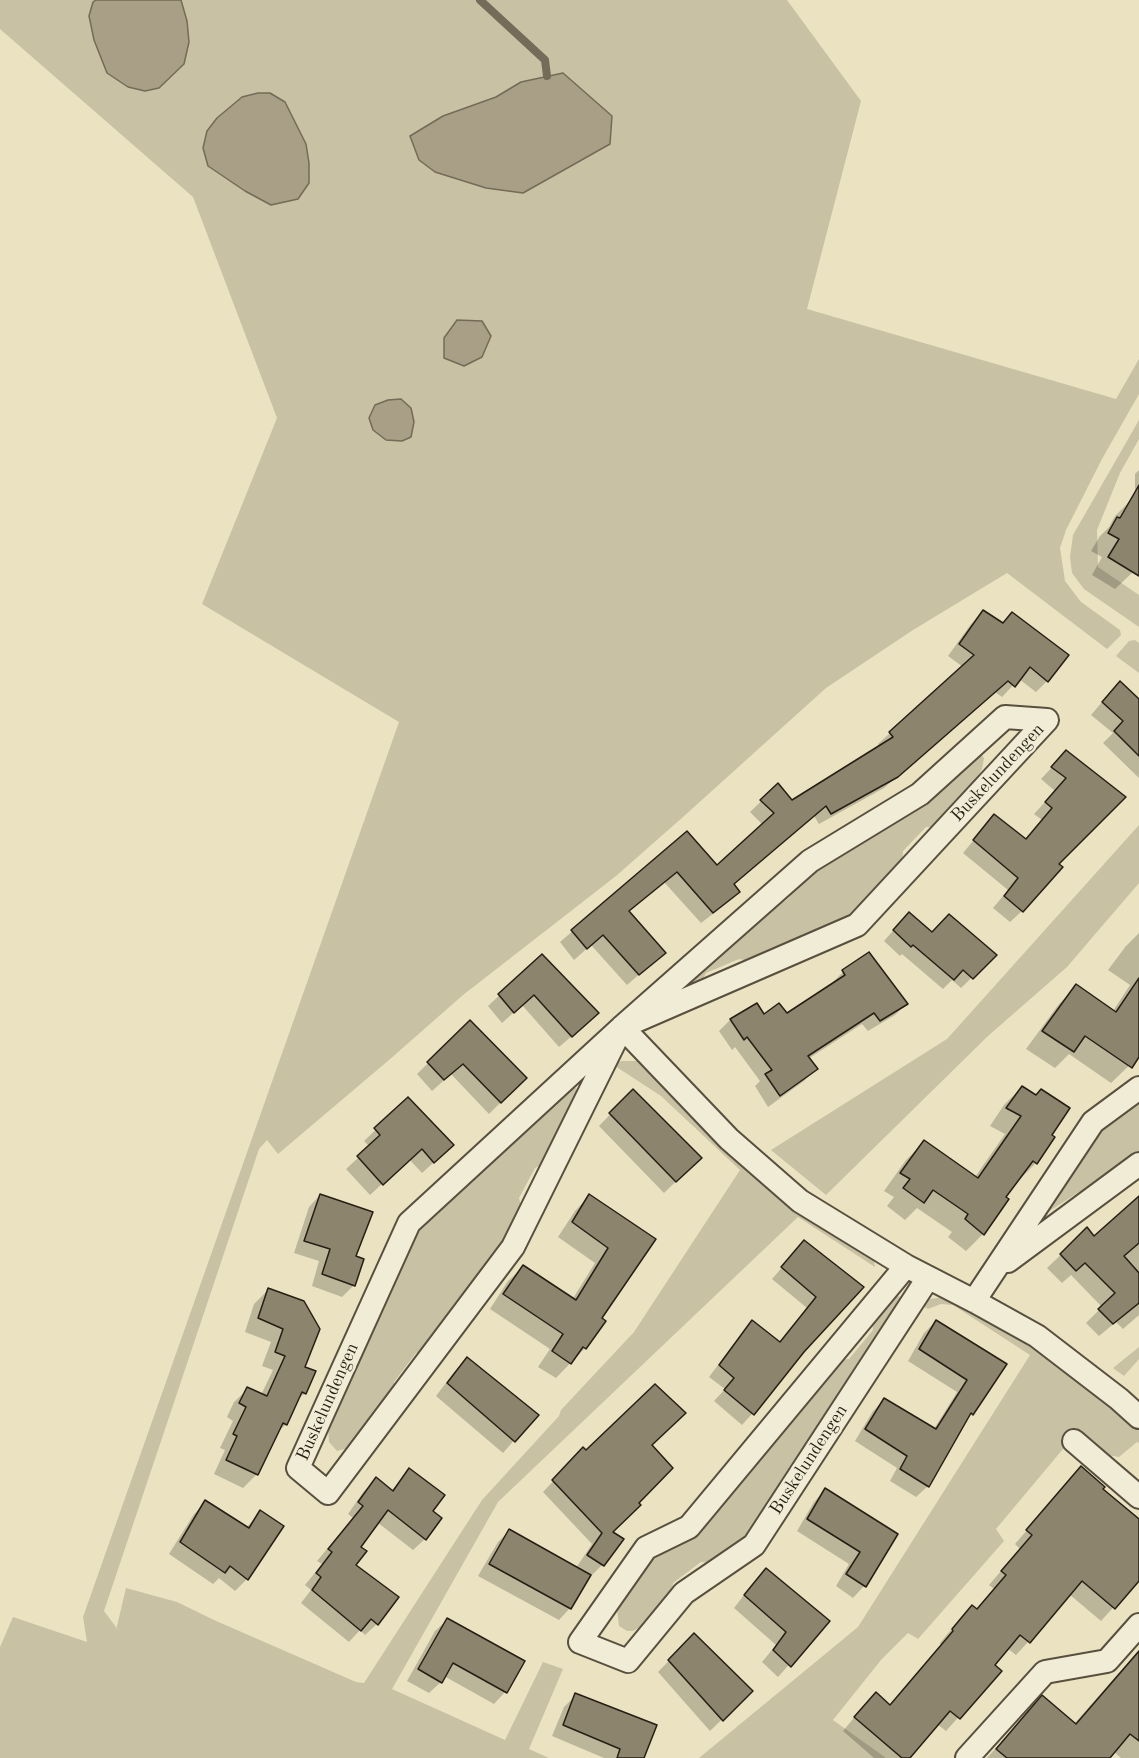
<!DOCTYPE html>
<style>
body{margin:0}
canvas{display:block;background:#eae2c0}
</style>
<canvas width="1139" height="1758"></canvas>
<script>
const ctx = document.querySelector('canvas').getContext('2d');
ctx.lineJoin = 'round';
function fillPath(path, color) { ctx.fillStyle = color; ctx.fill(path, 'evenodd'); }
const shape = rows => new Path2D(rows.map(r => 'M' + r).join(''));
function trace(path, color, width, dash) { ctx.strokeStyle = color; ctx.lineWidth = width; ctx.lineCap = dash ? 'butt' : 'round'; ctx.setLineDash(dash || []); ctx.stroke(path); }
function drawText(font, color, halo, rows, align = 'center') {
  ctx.font = font + ' "Old Standard TT",serif'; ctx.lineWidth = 5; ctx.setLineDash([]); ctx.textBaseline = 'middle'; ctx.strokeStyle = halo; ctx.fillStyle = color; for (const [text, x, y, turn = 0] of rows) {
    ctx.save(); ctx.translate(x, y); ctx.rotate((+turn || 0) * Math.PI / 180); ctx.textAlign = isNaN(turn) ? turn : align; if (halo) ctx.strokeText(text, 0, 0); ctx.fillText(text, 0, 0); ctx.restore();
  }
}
const green = shape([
 [0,0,787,0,861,101,807,309,1116,399,1139,359,1139,394,1102,459,1066,530,1060,548,1065,581,1081,602,1120,630,1121,635,1107,649,1007,573,913,630,826,688,683,817,616,876,463,995,389,1060,278,1154,267,1140,259,1149,104,1611,116,1627,116,1630,126,1588,177,1602,214,1620,356,1682,364,1683,482,1500,559,1416,561,1410,634,1332,740,1170,661,1096,615,1066,621,1061,638,1061,650,1068,862,1249,874,1261,875,1267,798,1217,498,1502,392,1689,505,1740,543,1662,563,1669,529,1749,549,1758,0,1758,0,1647,13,1617,87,1642,83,1617,399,722,202,604,277,418,193,197,0,29],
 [1139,420,1139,439,1120,473,1097,530,1098,567,1139,595,1139,627,1084,589,1072,573,1070,557,1073,535],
 [1135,640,1139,643,1139,673,1116,656,1129,641],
 [978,751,984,758,982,769,974,784,939,827,926,827,903,851,902,864,850,916,749,961,739,959,706,973,702,981,695,984,690,984,683,976,772,901,785,901,813,874,815,864],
 [1139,825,1139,883,1067,967,988,1036,826,1195,771,1150,947,1039],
 [570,1085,577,1089,577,1101,546,1162,535,1168,519,1198,522,1210,505,1243,426,1351,416,1353,394,1382,394,1393,348,1448,337,1451,329,1442,328,1427,409,1234],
 [1139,1094,1139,1155,1090,1192,1079,1192,1048,1212,1046,1223,1038,1227,1033,1225,1086,1140],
 [896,1296,902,1297,882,1338,871,1343,851,1372,853,1383,757,1528,714,1563,701,1562,673,1583,672,1594,651,1621,633,1631,627,1631,619,1626,617,1609,650,1553,660,1554,694,1537,838,1360,849,1359,873,1330,872,1318,887,1300],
 [950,1296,1032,1344,1090,1386,1139,1429,1139,1443,1137,1442,1119,1457,1108,1455,1078,1431,996,1529,1004,1541,918,1639,908,1633,881,1660,833,1720,886,1758,699,1758,858,1627,1030,1355,953,1305,941,1304,928,1309,921,1305,930,1299],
 [1139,1347,1139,1359,1124,1376,1113,1368]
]);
const water = shape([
 [96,0,181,0,187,21,189,42,184,64,159,88,145,91,128,87,107,73,94,40,89,16,93,2,96,0],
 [563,73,612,116,610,144,523,193,486,188,435,172,419,160,410,136,443,116,496,97,521,82,563,73],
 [258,93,270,93,285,102,306,144,309,163,309,183,298,199,271,205,245,191,208,166,203,148,207,131,217,118,242,97,258,93],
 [457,320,482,321,491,336,482,357,464,366,444,358,444,338,457,320],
 [401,399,411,408,414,422,411,437,402,441,386,440,373,430,369,418,375,405,388,400,401,399]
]);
const shadow = shape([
 [1139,470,1139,562,1133,572,1115,589,1092,575,1102,557,1091,551,1100,536,1109,527,1115,516,1133,498,1135,500,1135,474],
 [983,612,1047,681,1036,692,1019,679,1002,697,995,692,884,788,819,824,814,816,732,885,738,892,727,903,701,923,664,882,628,912,664,953,627,985,591,945,574,960,560,942,687,833,717,867,763,825,750,812,778,785,792,802,880,747,878,744,890,733,963,667,948,656,971,624],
 [1109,694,1139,701,1139,778,1103,743,1113,733,1091,715],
 [1055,764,1123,797,1057,864,1022,911,1010,922,993,908,1008,890,963,853,994,816,1025,840,1042,820,1034,814,1055,791,1041,779],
 [899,924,932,934,995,955,961,988,952,980,943,989,902,954,900,956,884,941],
 [1139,933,1139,1054,1137,1058,1111,1083,1069,1054,1055,1068,1026,1049,1059,1004,1077,986,1113,1011,1130,985,1108,970,1126,946],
 [542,956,586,1024,559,1047,522,1005,502,1023,488,1006],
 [843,972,906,1004,895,1015,868,1031,862,1024,808,1059,816,1069,804,1081,768,1107,755,1086,760,1081,735,1047,732,1050,719,1031,730,1020,756,1005,764,1016,787,1016,833,985,832,983],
 [470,1022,525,1078,489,1114,451,1074,432,1091,417,1074],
 [1022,1087,1050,1135,1036,1163,1019,1180,1017,1179,1004,1197,1007,1200,983,1234,966,1251,948,1237,952,1232,917,1208,905,1220,887,1206,894,1197,884,1191,906,1160,924,1142,975,1177,1005,1134,990,1126,1004,1105],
 [633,1091,700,1158,664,1193,599,1126],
 [408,1099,441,1156,422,1173,409,1159,370,1195,346,1169,370,1147,364,1141],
 [320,1195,355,1257,354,1285,342,1297,312,1286,319,1261,294,1253,309,1207],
 [589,1196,654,1239,600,1319,604,1321,585,1348,556,1378,538,1367,550,1349,490,1309,508,1281,523,1267,572,1300,595,1263,558,1237,575,1211],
 [1139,1198,1139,1315,1123,1329,1116,1322,1099,1336,1086,1323,1102,1307,1071,1275,1062,1283,1047,1268,1087,1230,1094,1238],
 [804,1242,861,1287,803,1351,752,1414,742,1425,714,1401,725,1389,709,1377,742,1333,752,1322,779,1343,807,1308,772,1279],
 [268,1290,303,1368,305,1393,296,1401,286,1424,277,1433,257,1474,243,1488,214,1474,225,1450,220,1448,233,1421,227,1417,234,1402,248,1389,261,1395,273,1370,262,1366,271,1342,245,1332,254,1304],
 [936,1321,1004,1364,972,1414,965,1421,928,1486,916,1497,890,1481,897,1468,855,1441,873,1411,884,1400,934,1429,957,1392,908,1361,924,1333],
 [467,1359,536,1415,503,1453,436,1396,455,1371],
 [650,1446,611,1532,622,1539,602,1565,591,1576,589,1575,570,1608,559,1620,478,1576,498,1542,509,1531,576,1568,592,1544,543,1492,583,1450,586,1453],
 [1081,1468,1101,1489,1139,1521,1139,1579,1101,1621,1069,1594,1028,1642,1016,1655,1007,1648,993,1665,1000,1671,946,1731,937,1724,908,1758,874,1758,843,1731,863,1707,889,1706,941,1645,940,1643,959,1620,972,1607,976,1610,994,1589,989,1585,1020,1549,1015,1544],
 [409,1470,431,1512,425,1539,413,1550,377,1522,359,1547,354,1565,397,1597,377,1624,365,1635,360,1630,349,1642,301,1603,311,1590,305,1585,322,1564,317,1561,353,1518,348,1514,364,1491,376,1479,391,1491],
 [825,1490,896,1535,864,1586,853,1598,836,1586,849,1564,797,1531,814,1502],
 [206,1502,246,1528,261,1512,282,1526,247,1579,235,1591,219,1578,213,1584,169,1554,194,1514],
 [766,1570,828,1621,778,1677,762,1662,776,1645,734,1608,754,1582],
 [447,1620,505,1692,494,1704,444,1676,441,1682,429,1693,407,1681,435,1631],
 [694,1635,751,1691,710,1731,658,1672],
 [1139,1650,1139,1758,1121,1758,1113,1751,1108,1758,987,1758,1025,1715,1042,1697,1074,1724],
 [576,1695,643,1758,604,1758,552,1736,564,1707]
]);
const stream = shape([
 [480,0,545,60,547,76]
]);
const building = shape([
 [1139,485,1139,576,1108,557,1119,539,1108,533,1117,517,1120,518,1139,485],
 [983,610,1003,623,1012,612,1069,655,1048,682,1030,667,1015,687,1008,681,898,777,831,814,826,806,734,884,740,892,713,913,677,872,629,911,666,953,639,975,603,935,587,949,571,930,687,831,717,865,774,813,760,800,778,783,792,800,893,737,889,732,974,655,959,644,983,610],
 [1120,681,1139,699,1139,756,1114,731,1123,721,1102,702,1120,681],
 [1066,750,1126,797,1059,864,1063,867,1023,912,1004,896,1018,878,973,840,994,814,1026,839,1052,808,1045,802,1066,778,1051,767,1066,750],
 [909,912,932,932,949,914,997,955,973,979,963,970,954,980,913,945,911,947,893,930,909,912],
 [869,952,908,1004,880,1021,874,1013,808,1056,818,1069,780,1096,765,1074,772,1070,747,1037,744,1040,730,1019,757,1003,764,1014,779,1003,787,1013,845,975,842,970,869,952],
 [542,954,599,1013,572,1037,534,995,514,1013,498,994,542,954],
 [1139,978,1139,1057,1132,1068,1085,1036,1074,1052,1042,1031,1076,984,1116,1012,1139,978],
 [470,1020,527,1078,501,1103,463,1064,444,1080,427,1062,470,1020],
 [1022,1086,1036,1095,1041,1089,1070,1108,1052,1135,1055,1137,1037,1164,1033,1161,1006,1197,1009,1199,984,1235,965,1219,968,1214,933,1190,924,1203,903,1188,910,1179,900,1173,924,1140,978,1178,1021,1116,1006,1108,1022,1086],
 [633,1089,702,1158,676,1182,609,1113,633,1089],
 [408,1097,454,1145,434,1163,422,1149,383,1185,357,1156,380,1135,374,1128,408,1097],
 [320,1194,373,1212,356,1256,364,1259,355,1286,322,1274,330,1249,304,1241,320,1194],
 [589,1194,656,1239,602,1318,606,1321,586,1349,583,1347,571,1364,552,1351,563,1334,503,1294,523,1265,576,1300,608,1248,572,1222,589,1194],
 [1139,1196,1139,1243,1124,1256,1139,1273,1139,1303,1113,1324,1098,1309,1115,1293,1085,1263,1076,1271,1060,1254,1087,1227,1094,1236,1139,1196],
 [804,1240,864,1287,804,1352,754,1415,724,1390,734,1378,719,1365,752,1320,780,1342,816,1297,781,1267,804,1240],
 [268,1288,304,1301,320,1329,305,1367,316,1371,306,1394,302,1392,287,1425,283,1423,258,1475,226,1460,237,1436,233,1434,246,1407,239,1403,247,1387,267,1396,285,1356,275,1352,283,1329,258,1318,268,1288],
 [936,1320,1007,1364,973,1415,971,1413,929,1487,900,1469,907,1456,865,1429,884,1398,936,1429,967,1380,919,1349,936,1320],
 [467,1357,539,1415,515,1442,447,1383,467,1357],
 [655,1384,686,1413,652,1445,673,1468,639,1503,641,1505,613,1532,624,1539,604,1566,587,1555,602,1533,552,1480,583,1447,586,1450,655,1384],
 [1081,1466,1105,1487,1103,1489,1139,1519,1139,1581,1115,1609,1082,1581,1030,1643,1020,1635,995,1665,1002,1671,960,1719,950,1711,910,1758,902,1758,854,1717,876,1692,890,1705,953,1631,952,1629,972,1605,977,1609,1006,1575,1001,1571,1032,1535,1026,1530,1081,1466],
 [409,1468,445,1495,433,1511,442,1518,426,1540,388,1510,361,1547,367,1551,356,1565,399,1597,378,1625,371,1619,361,1631,312,1590,321,1577,316,1573,332,1552,328,1549,363,1506,358,1502,376,1477,393,1491,409,1468],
 [825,1488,898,1534,866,1587,846,1574,860,1552,807,1519,825,1488],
 [205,1500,249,1528,260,1510,284,1526,248,1580,230,1566,225,1573,180,1542,205,1500],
 [509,1529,591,1575,571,1609,489,1564,509,1529],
 [766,1568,830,1621,791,1667,773,1650,786,1632,744,1595,766,1568],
 [447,1618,525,1661,507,1693,453,1663,442,1683,418,1669,447,1618],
 [694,1633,753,1691,723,1721,668,1660,694,1633],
 [1139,1651,1139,1741,1130,1734,1110,1758,1007,1758,996,1749,1042,1695,1076,1724,1139,1651],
 [575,1693,657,1725,644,1758,617,1758,620,1749,563,1725,575,1693]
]);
const minor = shape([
 [1005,717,1047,720,857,925,622,1027,810,861,920,794,1005,717],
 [622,1027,513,1247,328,1493,298,1468,409,1223,622,1027],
 [622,1027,729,1139,800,1201,906,1266,974,1301,1037,1336,1119,1399,1139,1417],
 [1008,1261,1139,1164],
 [906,1266,689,1527,646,1548,580,1642,628,1661,684,1593,754,1545,928,1278],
 [974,1301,1093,1122,1139,1088],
 [1074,1441,1139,1497],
 [967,1758,1045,1672,1107,1661,1139,1625]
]);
const streetNames = [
 ["Buskelundengen",998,773,-47],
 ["Buskelundengen",328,1402,-66],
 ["Buskelundengen",809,1460,-57]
];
fillPath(green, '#c9c1a3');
fillPath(water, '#a89f86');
trace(water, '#746b58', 1.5);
fillPath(shadow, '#0003');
trace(stream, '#746b58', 8);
fillPath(building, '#8c846d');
trace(building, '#271e14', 1.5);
trace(minor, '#584f3f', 26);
trace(minor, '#f1ecd6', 22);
drawText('18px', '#271e14', '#f1ecd6', streetNames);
</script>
